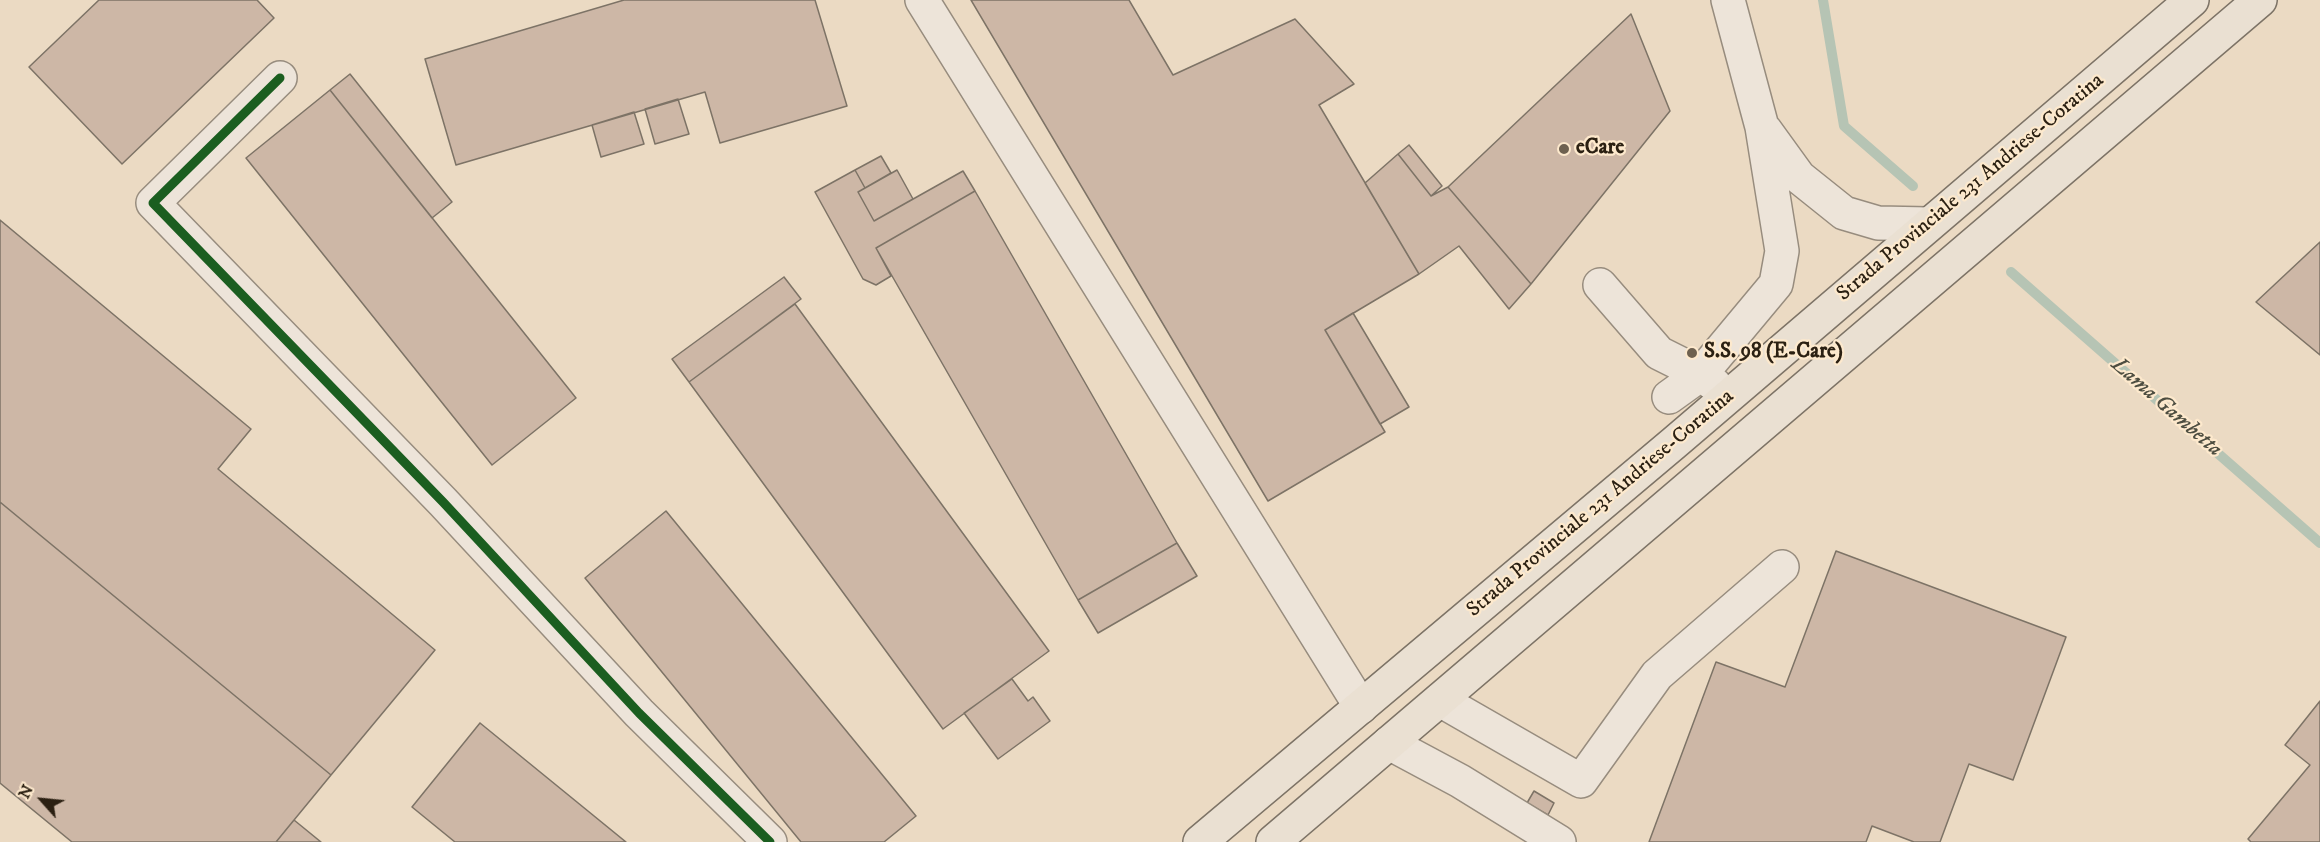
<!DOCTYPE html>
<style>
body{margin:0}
#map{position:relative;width:2320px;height:842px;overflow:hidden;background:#ebdac3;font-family:"IM FELL DW Pica",serif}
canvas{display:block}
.north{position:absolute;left:12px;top:770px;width:60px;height:60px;-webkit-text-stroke:4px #fde9cd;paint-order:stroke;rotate:297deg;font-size:16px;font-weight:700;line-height:24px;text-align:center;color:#2b2012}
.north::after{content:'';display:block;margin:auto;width:21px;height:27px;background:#2b2012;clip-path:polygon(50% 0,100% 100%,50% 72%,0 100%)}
</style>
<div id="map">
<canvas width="2320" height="842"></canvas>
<div class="north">N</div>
</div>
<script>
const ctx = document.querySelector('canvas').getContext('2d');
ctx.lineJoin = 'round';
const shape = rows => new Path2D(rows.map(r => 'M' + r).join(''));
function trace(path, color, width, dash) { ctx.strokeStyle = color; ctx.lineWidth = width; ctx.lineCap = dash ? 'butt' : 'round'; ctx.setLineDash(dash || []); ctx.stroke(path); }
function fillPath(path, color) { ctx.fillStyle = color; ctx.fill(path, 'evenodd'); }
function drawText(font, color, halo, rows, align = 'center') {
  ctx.font = font + ' "IM FELL DW Pica",serif'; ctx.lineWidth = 4.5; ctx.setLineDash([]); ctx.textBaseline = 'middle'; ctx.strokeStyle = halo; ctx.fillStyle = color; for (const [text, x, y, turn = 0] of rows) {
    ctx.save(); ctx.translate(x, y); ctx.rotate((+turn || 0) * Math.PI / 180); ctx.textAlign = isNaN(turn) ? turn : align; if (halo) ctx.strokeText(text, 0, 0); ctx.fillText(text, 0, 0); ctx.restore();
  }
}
const stream = shape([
 [1823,0,1844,126,1913,186],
 [2011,272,2320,543]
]);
const building = shape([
 [99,0,257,0,274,18,122,164,29,67,99,0],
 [624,0,815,0,847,106,720,143,705,92,456,165,425,59,624,0],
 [971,0,1129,0,1173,75,1295,19,1354,84,1319,105,1419,274,1325,330,1385,432,1268,501,971,0],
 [1631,14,1670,111,1531,284,1448,187,1631,14],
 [350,74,452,202,432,218,330,90,350,74],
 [330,90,576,398,492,465,246,158,330,90],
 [678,99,689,134,655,144,645,109,678,99],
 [634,112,644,144,601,157,592,125,634,112],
 [1409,145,1442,186,1431,196,1398,154,1409,145],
 [1398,154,1431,196,1448,187,1531,284,1509,309,1459,246,1419,274,1365,183,1398,154],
 [881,156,891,173,865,188,855,170,881,156],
 [855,170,865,188,858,192,874,221,963,171,975,191,876,248,891,276,876,285,863,279,815,192,855,170],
 [897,170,913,199,874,221,858,192,897,170],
 [975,191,1177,543,1078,600,876,248,975,191],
 [0,220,251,429,218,469,435,650,331,775,0,502,0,220],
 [2320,242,2320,355,2256,302,2320,242],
 [784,277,801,299,689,382,672,359,784,277],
 [795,304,1049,651,943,729,689,382,795,304],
 [1353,313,1409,407,1380,424,1325,330,1353,313],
 [0,502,331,775,276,842,72,842,0,783,0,502],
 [666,511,916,816,884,842,801,842,585,578,666,511],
 [1177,543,1197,576,1098,633,1078,600,1177,543],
 [1836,551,2066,637,2013,780,1969,764,1940,842,1914,842,1872,826,1866,842,1649,842,1716,662,1785,687,1836,551],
 [1012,679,1028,701,1033,697,1050,721,998,759,964,713,1012,679],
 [2320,701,2320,842,2251,842,2248,839,2310,765,2285,745,2320,701],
 [480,723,626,842,455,842,412,807,480,723],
 [1534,791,1554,803,1548,815,1527,803,1534,791],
 [294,820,321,842,276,842,294,820]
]);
const minor = shape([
 [922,0,1361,707],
 [280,78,153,203,443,502,639,713,770,842],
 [1765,130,1799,177,1844,213,1878,223,1929,224],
 [1600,285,1659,353,1701,374,1715,385],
 [1669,397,1701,374,1776,284,1782,251,1762,127,1728,0],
 [1440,700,1581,781,1657,675,1782,567],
 [1389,743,1460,781,1559,842]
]);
const major = shape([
 [1200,842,1674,443,2192,0],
 [1273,842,2260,0]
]);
const cycleway = shape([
 [280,78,153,203,443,502,639,713,770,842]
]);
const markers = [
 [1564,149,6,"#6e6150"],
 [1692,353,6,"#6e6150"]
];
const poiNames = [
 ["eCare",1576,149],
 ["S.S. 98 (E-Care)",1704,353]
];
const streetNames = [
 ["Strada Provinciale 231 Andriese-Coratina",1971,188,-40],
 ["Strada Provinciale 231 Andriese-Coratina",1601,504,-40]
];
const waterNames = [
 ["Lama Gambetta",2166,408,41]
];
trace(stream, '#b6c4b4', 10);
fillPath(building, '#cdb7a6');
trace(building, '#7d7366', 1.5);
trace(minor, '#978c7e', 36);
trace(major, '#7d7366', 36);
trace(minor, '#ede4d9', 33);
trace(major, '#eae0d2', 33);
trace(cycleway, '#1b5e20', 9);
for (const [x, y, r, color] of markers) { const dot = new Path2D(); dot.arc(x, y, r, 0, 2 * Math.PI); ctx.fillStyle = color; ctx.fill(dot); trace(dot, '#fde9cd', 2); }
drawText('bold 21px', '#2b2012', '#fde9cd', poiNames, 'left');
drawText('21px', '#2b2012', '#fde9cd', streetNames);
drawText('italic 22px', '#4e4e41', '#fde9cd', waterNames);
</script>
